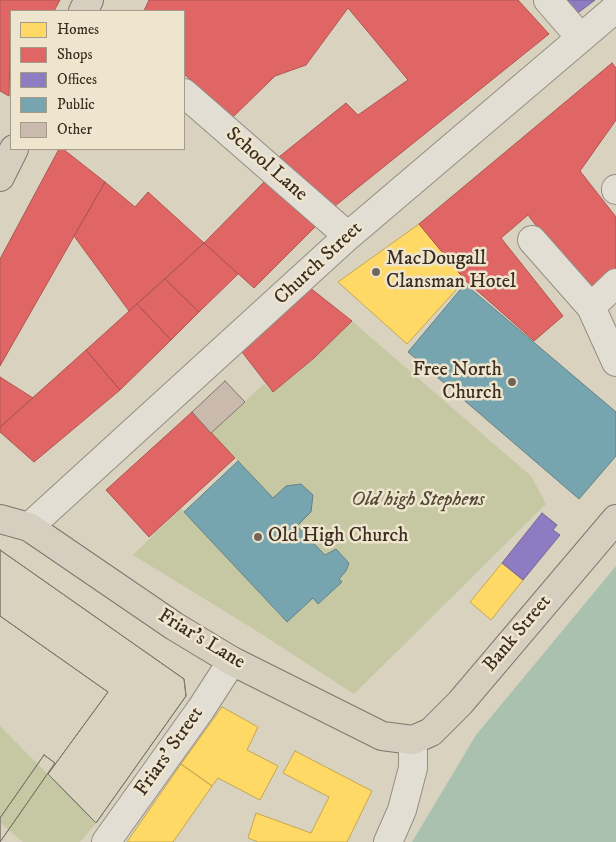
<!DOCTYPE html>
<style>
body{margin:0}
#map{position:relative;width:616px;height:842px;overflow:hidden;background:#d9d2bf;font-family:"IM FELL DW Pica",serif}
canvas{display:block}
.legend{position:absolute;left:10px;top:10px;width:175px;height:140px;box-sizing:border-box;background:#ede5ce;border:1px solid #a69b88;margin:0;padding:6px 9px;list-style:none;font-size:15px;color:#3c2c20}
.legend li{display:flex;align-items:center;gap:10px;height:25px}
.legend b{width:25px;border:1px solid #a69b88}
</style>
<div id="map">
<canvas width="616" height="842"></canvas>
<ul class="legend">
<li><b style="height:14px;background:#ffd966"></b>Homes</li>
<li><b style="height:14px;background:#e06666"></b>Shops</li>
<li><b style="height:14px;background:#8e7cc3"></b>Offices</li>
<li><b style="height:14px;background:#76a5af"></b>Public</li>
<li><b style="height:14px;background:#cabaae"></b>Other</li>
</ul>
</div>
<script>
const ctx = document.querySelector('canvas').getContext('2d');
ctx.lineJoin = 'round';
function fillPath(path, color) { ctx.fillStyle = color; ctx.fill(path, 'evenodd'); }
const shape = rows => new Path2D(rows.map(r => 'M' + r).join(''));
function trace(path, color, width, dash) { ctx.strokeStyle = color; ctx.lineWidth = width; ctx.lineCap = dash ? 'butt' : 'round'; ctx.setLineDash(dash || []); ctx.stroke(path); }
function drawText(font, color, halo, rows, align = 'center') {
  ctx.font = font + ' "IM FELL DW Pica",serif'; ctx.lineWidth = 5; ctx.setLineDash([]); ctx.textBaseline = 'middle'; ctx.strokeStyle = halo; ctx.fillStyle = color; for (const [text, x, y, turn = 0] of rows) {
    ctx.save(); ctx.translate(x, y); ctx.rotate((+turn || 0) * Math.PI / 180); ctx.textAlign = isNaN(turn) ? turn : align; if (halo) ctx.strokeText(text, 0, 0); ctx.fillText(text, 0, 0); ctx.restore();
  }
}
const green = shape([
 [352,321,531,476,546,504,354,694,252,628,133,555,181,508,286,622,313,598,318,604,342,582,339,579,346,571,349,562,336,549,325,555,297,526,301,484,286,486,273,498,211,433,264,384,273,392,314,358],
 [0,726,96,823,80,842,23,842,0,823]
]);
const water = shape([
 [616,566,616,842,412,842,476,735]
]);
const homes = shape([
 [419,224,465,280,407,344,338,282,419,224],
 [502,563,523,580,491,620,470,602,502,563],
 [222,707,258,727,247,750,278,766,260,800,218,778,212,786,181,764,222,707],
 [295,751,372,791,347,842,258,842,248,838,256,813,311,833,329,797,283,773,295,751],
 [181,764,212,786,173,842,127,842,181,764]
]);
const shops = shape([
 [0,0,60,0,54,11,11,11,9,96,0,91,0,0],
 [149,0,518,0,549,34,330,210,274,161,346,103,358,115,408,80,348,8,306,65,275,76,233,117,184,74,184,11,144,11,149,0],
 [612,63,616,68,616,120,580,171,616,217,616,270,589,294,528,215,501,238,563,316,534,341,465,280,419,224,612,63],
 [59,149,63,149,105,182,0,366,0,259,59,149],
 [267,179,318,224,254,288,204,243,267,179],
 [105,182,135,207,148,192,204,243,129,311,74,236,105,182],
 [204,243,238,274,199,312,165,279,204,243],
 [165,279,199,312,171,340,137,304,165,279],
 [309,287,352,321,314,358,273,392,242,352,309,287],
 [137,304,171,340,120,390,86,350,137,304],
 [86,350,120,390,34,462,0,432,0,427,86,350],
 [0,377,33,398,0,427,0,377],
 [192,412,235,458,149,537,106,490,192,412]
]);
const offices = shape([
 [561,0,595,0,575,15,561,0],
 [542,513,557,525,553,530,560,535,523,580,502,563,542,513]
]);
const public = shape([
 [465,284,616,412,616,456,579,499,408,352,465,284],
 [238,461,273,498,286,486,301,484,313,495,311,512,297,526,325,555,336,549,349,563,346,571,339,579,342,582,318,604,313,598,287,622,184,512,238,461]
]);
const building = shape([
 [225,381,245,402,211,433,192,412,225,381],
 [0,550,184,679,186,696,96,823,48,774,108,692,0,616,0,550],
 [0,550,184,679,186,696,96,823,48,774,108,692,0,616,0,550],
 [44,755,55,763,0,842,0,818,44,755],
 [44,755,55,763,0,842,0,818,44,755]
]);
const minor = shape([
 [548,0,580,37],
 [184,93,348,236],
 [616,189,616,190],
 [532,240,591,307,616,362],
 [591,307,616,283],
 [29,527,348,236,616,8],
 [106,842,201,709,232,661],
 [388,842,402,810,413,768,413,740]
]);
const major = shape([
 [83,11,89,0],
 [0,177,14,149],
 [0,519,29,527,174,626,232,661,382,736,413,740,431,732,460,703,616,519]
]);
const markers = [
 [376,272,5,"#736658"],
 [512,382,5,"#736658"],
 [258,537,5,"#736658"]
];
const streetNames = [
 ["School Lane",266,165,41],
 ["Church Street",319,264,-43],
 ["Bank Street",518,634,-50],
 ["Friar's Lane",201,640,31],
 ["Friars' Street",170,752,-55]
];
const poiNames = [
 ["MacDougall",386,260],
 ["Clansman Hotel",386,283],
 ["Free North",502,371,"right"],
 ["Church",502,394,"right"],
 ["Old High Church",268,537]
];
const parkNames = [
 ["Old high Stephens",418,501]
];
fillPath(green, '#c6c7a3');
fillPath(water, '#aac1b0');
fillPath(homes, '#ffd966');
trace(homes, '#c4a551', 1);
fillPath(shops, '#e06666');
trace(shops, '#af5551', 1);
fillPath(offices, '#8e7cc3');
trace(offices, '#756492', 1);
fillPath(public, '#76a5af');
trace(public, '#658184', 1);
fillPath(building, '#cabaae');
trace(building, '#7e776c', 1);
trace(minor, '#948e82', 30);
trace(major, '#7e776c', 30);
trace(minor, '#e2ded4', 28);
trace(major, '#d6cfc0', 28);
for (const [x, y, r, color] of markers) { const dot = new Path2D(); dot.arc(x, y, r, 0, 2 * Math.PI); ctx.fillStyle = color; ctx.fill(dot); trace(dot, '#ede5ce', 2); }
drawText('20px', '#3c2c20', '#ede5ce', streetNames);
drawText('20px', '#3c2c20', '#ede5ce', poiNames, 'left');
drawText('italic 20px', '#544936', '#ede5ce', parkNames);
</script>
